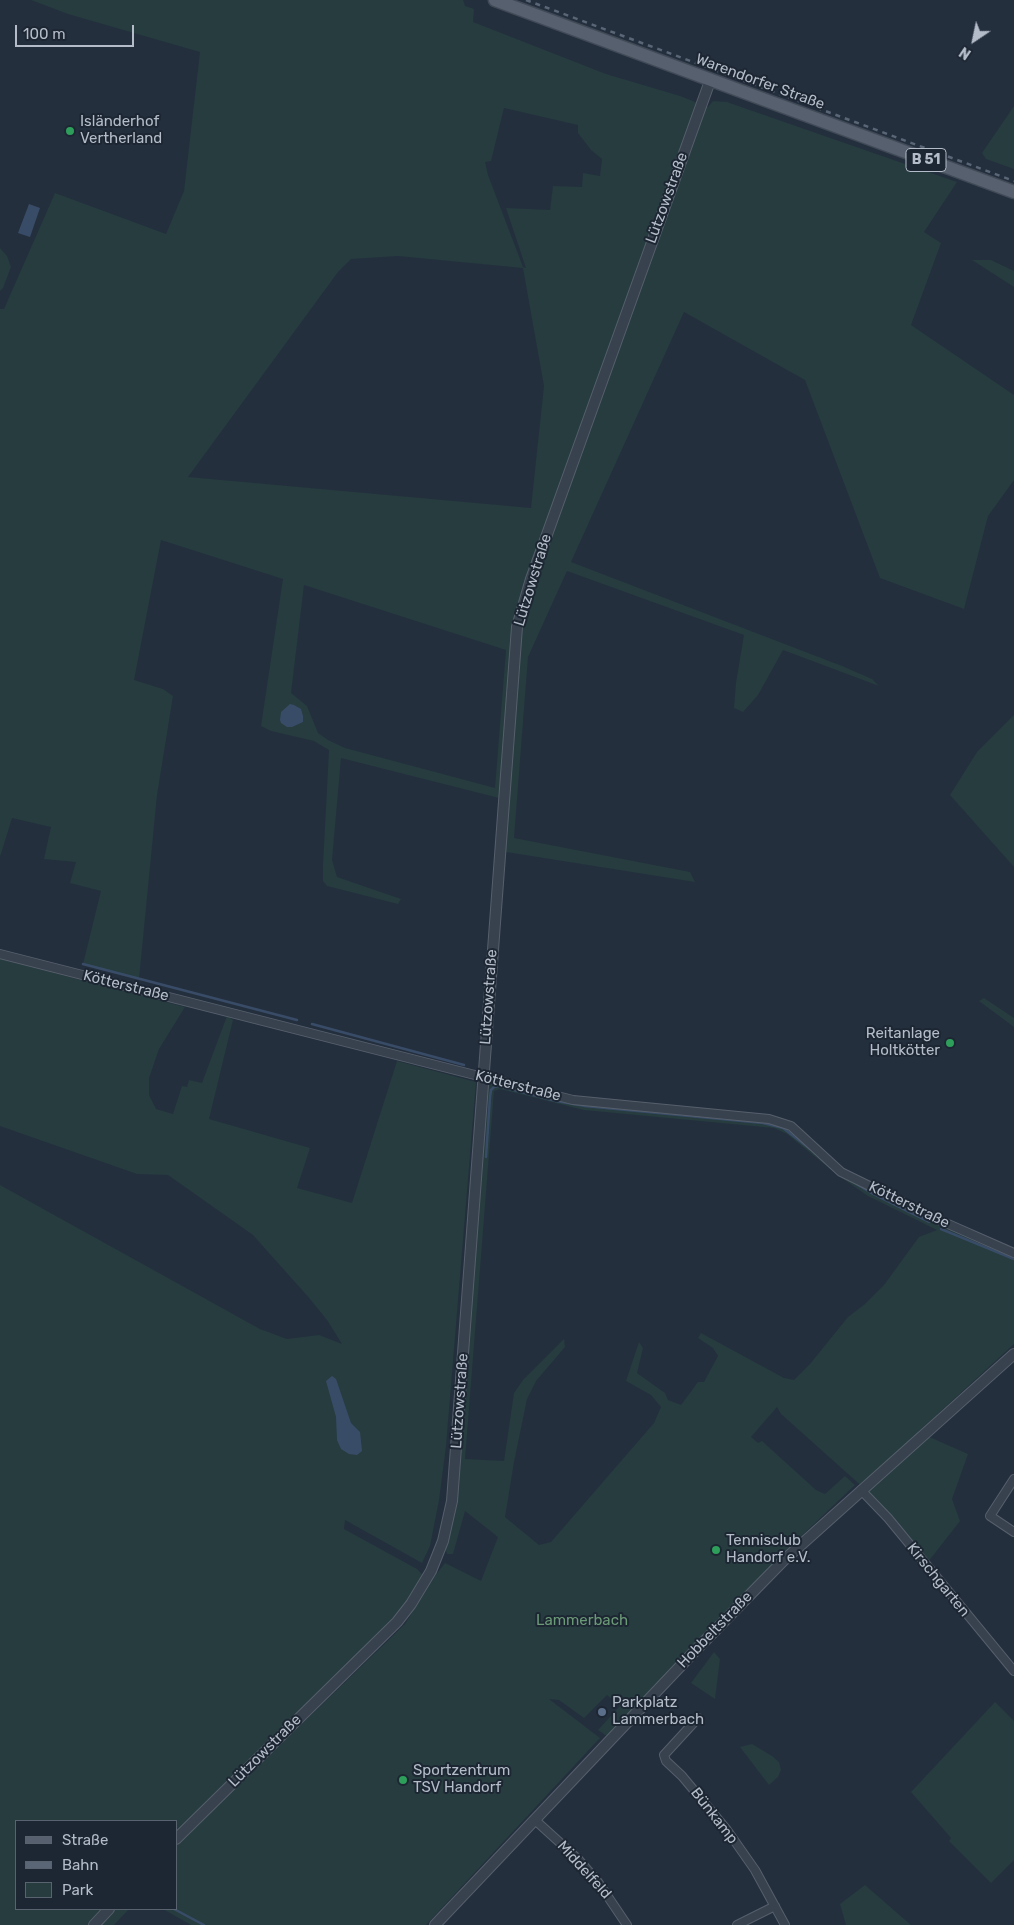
<!DOCTYPE html>
<meta charset="utf-8">
<style>
body{margin:0}
#map{position:relative;width:1014px;height:1925px;overflow:hidden;background:#242f3e;font-family:Rubik,sans-serif}
canvas{display:block}
.legend{position:absolute;left:15px;top:1820px;width:162px;height:90px;box-sizing:border-box;background:#1d2633;border:1px solid #59626f;margin:0;padding:6px 9px;list-style:none;font-size:15px;color:#b4bcc9}
.legend li{display:flex;align-items:center;gap:10px;height:25px}
.legend b{width:25px;border:1px solid #59626f}
.north{position:absolute;left:949px;top:15px;width:50px;height:50px;-webkit-text-stroke:4px #1d2633;paint-order:stroke;rotate:214deg;font-size:14px;font-weight:700;line-height:20px;text-align:center;color:#b4bcc9}
.north::after{content:'';display:block;margin:auto;width:18px;height:22px;background:#b4bcc9;clip-path:polygon(50% 0,100% 100%,50% 72%,0 100%)}
.scale{position:absolute;left:15px;top:25px;width:119px;height:22px;box-sizing:border-box;border:2px solid #b4bcc9;border-top:0;padding-left:6px;font-size:15px;line-height:18px;white-space:nowrap;color:#b4bcc9;-webkit-text-stroke:4px #1d2633;paint-order:stroke}
</style>
<div id="map">
<canvas width="1014" height="1925"></canvas>
<ul class="legend">
<li><b style="height:6px;background:#56606e"></b>Straße</li>
<li><b style="height:6px;background:#5a6575"></b>Bahn</li>
<li><b style="height:14px;background:#263c3f"></b>Park</li>
</ul>
<div class="north">N</div>
<div class="scale">100 m</div>
</div>
<script>
const ctx = document.querySelector('canvas').getContext('2d');
ctx.lineJoin = 'round';
function fillPath(path, color) { ctx.fillStyle = color; ctx.fill(path, 'evenodd'); }
const shape = rows => new Path2D(rows.map(r => 'M' + r).join(''));
function trace(path, color, width, dash) { ctx.strokeStyle = color; ctx.lineWidth = width; ctx.lineCap = dash ? 'butt' : 'round'; ctx.setLineDash(dash || []); ctx.stroke(path); }
function drawText(font, color, halo, rows, align = 'center') {
  ctx.font = font + ' Rubik,sans-serif'; ctx.lineWidth = 4; ctx.setLineDash([]); ctx.textBaseline = 'middle'; ctx.strokeStyle = halo; ctx.fillStyle = color; for (const [text, x, y, turn = 0] of rows) {
    ctx.save(); ctx.translate(x, y); ctx.rotate((+turn || 0) * Math.PI / 180); ctx.textAlign = isNaN(turn) ? turn : align; if (halo) ctx.strokeText(text, 0, 0); ctx.fillText(text, 0, 0); ctx.restore();
  }
}
const green = shape([
 [31,0,463,0,465,6,474,9,473,22,606,74,680,96,708,107,713,101,727,102,744,108,957,182,924,232,941,243,911,325,1014,395,1014,480,988,516,964,609,880,578,805,380,684,312,571,562,842,666,872,679,879,686,783,650,758,695,743,712,734,708,736,683,744,635,567,571,528,657,514,838,690,872,695,882,500,851,503,799,341,758,332,860,337,877,401,899,398,904,327,886,323,881,323,865,329,750,314,741,271,731,261,726,283,579,161,540,134,680,163,689,173,696,157,795,139,979,83,964,101,891,70,883,76,862,44,859,51,827,12,818,0,857,0,309,4,309,55,193,166,234,184,191,200,52,68,14],
 [504,108,578,125,578,133,591,150,602,159,600,176,583,173,582,187,553,186,550,210,506,208,526,268,523,267,488,175,485,162,491,161],
 [398,256,523,268,544,386,531,508,188,477,338,272,351,259],
 [304,585,506,650,495,788,345,748,328,740,318,733,307,706,291,693],
 [1014,106,1014,169,986,159,982,153],
 [0,248,7,256,11,267,3,288,0,291],
 [972,260,991,260,1014,271,1014,287],
 [1014,715,1014,867,950,795,977,752],
 [0,959,185,1007,159,1049,149,1078,149,1095,156,1109,173,1114,182,1086,187,1087,189,1080,202,1083,227,1016,233,1020,209,1119,310,1148,297,1188,352,1203,397,1061,476,1082,446,1446,439,1500,430,1546,422,1563,345,1520,344,1529,417,1569,423,1575,407,1602,394,1620,176,1833,176,1821,16,1821,16,1909,103,1909,88,1925,0,1925,0,1185,260,1329,287,1339,319,1335,342,1344,327,1320,310,1299,253,1235,168,1175,137,1174,0,1126],
 [984,998,1014,1018,1014,1027,979,1001],
 [497,1081,573,1100,769,1119,791,1126,841,1172,1014,1256,1014,1344,918,1432,968,1454,952,1499,960,1521,928,1562,866,1490,781,1414,777,1407,751,1437,758,1443,762,1441,816,1490,825,1494,845,1476,855,1485,771,1565,608,1737,598,1730,620,1706,607,1695,584,1718,559,1700,549,1699,600,1738,426,1925,191,1925,163,1909,176,1909,176,1846,405,1624,434,1577,445,1563,481,1581,498,1537,465,1511,453,1554,447,1554,445,1547,456,1508,461,1458,486,1090,489,1084],
 [500,1089,584,1110,774,1128,787,1134,839,1176,868,1196,937,1230,919,1237,884,1285,865,1304,848,1317,810,1364,794,1380,784,1378,701,1333,698,1338,713,1348,718,1356,704,1382,698,1382,681,1405,668,1400,665,1393,637,1373,643,1348,639,1342,626,1381,651,1395,661,1407,654,1423,551,1542,539,1545,505,1517,514,1462,527,1399,536,1381,565,1347,564,1339,523,1380,514,1393,504,1461,465,1459,494,1091],
 [714,1652,720,1659,715,1699,691,1683],
 [995,1702,1014,1721,1014,1860,991,1883,949,1841,951,1838,911,1792],
 [752,1744,772,1756,779,1762,781,1770,778,1777,769,1785,740,1747],
 [865,1885,911,1925,846,1925,840,1904],
 [115,1909,129,1909,114,1925,100,1925]
]);
const water = shape([
 [29,204,40,208,30,237,18,233],
 [290,704,294,705,301,709,303,716,303,722,292,727,287,727,281,723,280,720,281,712],
 [332,1376,336,1379,351,1423,360,1432,362,1451,357,1455,349,1454,341,1449,337,1440,336,1417,326,1381]
]);
const stream = shape([
 [83,964,297,1020],
 [312,1024,464,1065],
 [486,1157,490,1097,491,1090,494,1087,498,1086,556,1101,585,1106,763,1123,783,1128,810,1149],
 [850,1180,873,1194,929,1222],
 [941,1229,1014,1259],
 [174,1909,204,1925]
]);
const minor = shape([
 [0,954,573,1100,769,1119,791,1126,841,1172,939,1220,1014,1253],
 [1014,1479,990,1516,1014,1532],
 [861,1490,888,1518,1014,1671],
 [698,1718,664,1755,666,1761,682,1776,727,1830,755,1870,785,1925],
 [535,1820,579,1860,598,1882,627,1925],
 [737,1925,775,1906]
]);
const tertiary = shape([
 [176,1839,397,1622,411,1604,431,1571,443,1541,452,1501,517,627,531,579,710,81],
 [94,1925,109,1909],
 [435,1925,691,1655,783,1561,1014,1354]
]);
const primary = shape([
 [495,0,1014,192]
]);
const rail = shape([
 [526,0,1014,181]
]);
const markers = [
 [70,131,5,"#2e9e5b"],
 [950,1043,5,"#2e9e5b"],
 [716,1550,5,"#2e9e5b"],
 [602,1712,5,"#5c6f8a"],
 [403,1780,5,"#2e9e5b"]
];
const shields = [
 [926,160,40]
];
const shieldNames = [
 ["B 51",926,160]
];
const streetNames = [
 ["Warendorfer Straße",760,82,20],
 ["Lützowstraße",667,198,-70],
 ["Lützowstraße",533,580,-73],
 ["Kötterstraße",126,986,14],
 ["Lützowstraße",489,997,-86],
 ["Kötterstraße",518,1086,14],
 ["Kötterstraße",909,1205,26],
 ["Lützowstraße",460,1401,-86],
 ["Kirschgarten",938,1580,51],
 ["Hobbeltstraße",715,1630,-46],
 ["Lützowstraße",265,1751,-45],
 ["Bünkamp",714,1816,52],
 ["Middelfeld",584,1870,48]
];
const poiNames = [
 ["Isländerhof",80,122],
 ["Vertherland",80,139],
 ["Reitanlage",940,1034,"right"],
 ["Holtkötter",940,1051,"right"],
 ["Tennisclub",726,1541],
 ["Handorf e.V.",726,1558],
 ["Parkplatz",612,1703],
 ["Lammerbach",612,1720],
 ["Sportzentrum",413,1771],
 ["TSV Handorf",413,1788]
];
const parkNames = [
 ["Lammerbach",582,1621]
];
fillPath(green, '#263c3f');
fillPath(water, '#394c67');
trace(stream, '#394c67', 2.5);
trace(minor, '#565f6c', 10);
trace(tertiary, '#565f6c', 12);
trace(primary, '#414a57', 15);
trace(minor, '#38414e', 8);
trace(tertiary, '#38414e', 10);
trace(primary, '#56606e', 12);
trace(rail, '#5a6575', 2.5, [5, 5]);
for (const [x, y, r, color] of markers) { const dot = new Path2D(); dot.arc(x, y, r, 0, 2 * Math.PI); ctx.fillStyle = color; ctx.fill(dot); trace(dot, '#1d2633', 2); }
for (const [x, y, w] of shields) { const box = new Path2D(); box.roundRect(x - w / 2, y - 11.5, w, 23, 4); ctx.fillStyle = '#1d2633'; ctx.fill(box); trace(box, '#b4bcc9', 1); }
drawText('bold 14px', '#b4bcc9', null, shieldNames);
drawText('15px', '#b4bcc9', '#1d2633', streetNames);
drawText('15px', '#b4bcc9', '#1d2633', poiNames, 'left');
drawText('15px', '#6b9a76', '#1d2633', parkNames);
</script>
